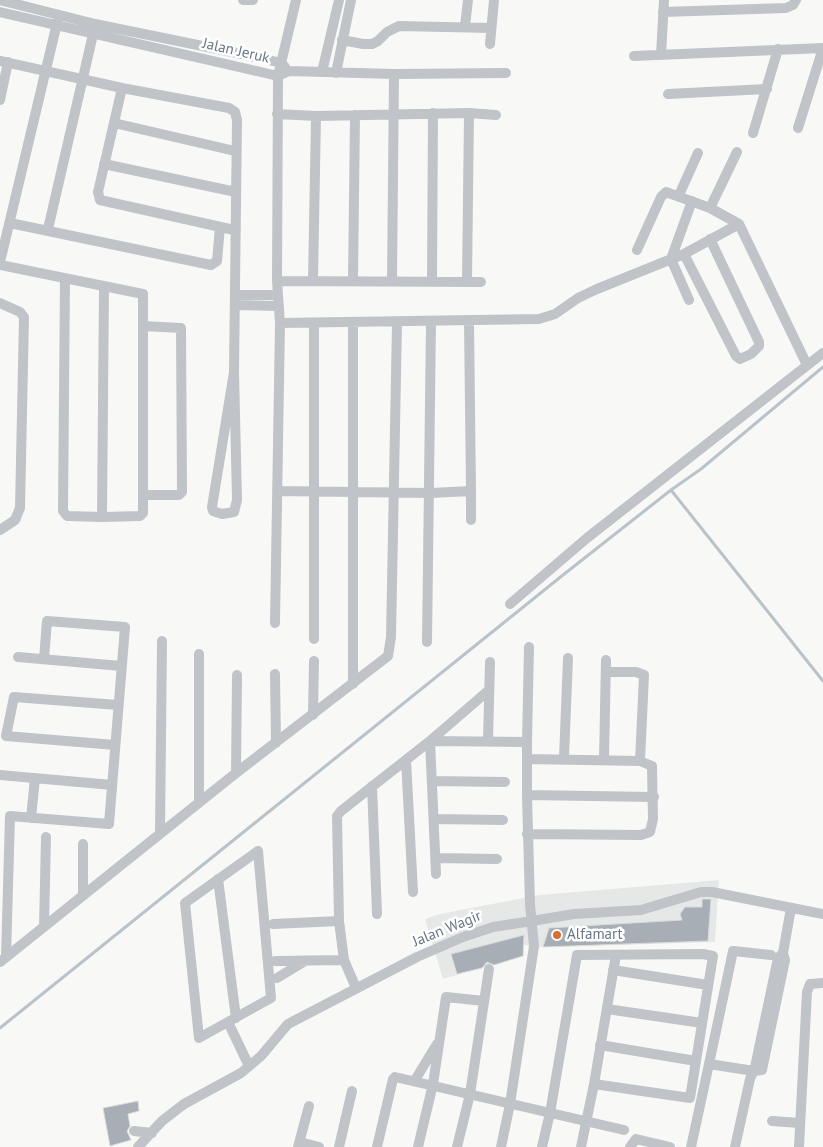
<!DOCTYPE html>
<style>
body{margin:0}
canvas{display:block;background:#f8f9f7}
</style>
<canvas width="823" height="1147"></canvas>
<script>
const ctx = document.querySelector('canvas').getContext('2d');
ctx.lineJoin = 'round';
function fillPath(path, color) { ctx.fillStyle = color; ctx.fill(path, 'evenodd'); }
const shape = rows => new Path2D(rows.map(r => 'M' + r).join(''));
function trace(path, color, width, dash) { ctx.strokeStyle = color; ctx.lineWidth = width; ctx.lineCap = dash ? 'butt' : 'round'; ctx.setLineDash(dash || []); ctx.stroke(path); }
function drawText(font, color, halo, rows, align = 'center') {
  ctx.font = font + ' "PT Sans",sans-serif'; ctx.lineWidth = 5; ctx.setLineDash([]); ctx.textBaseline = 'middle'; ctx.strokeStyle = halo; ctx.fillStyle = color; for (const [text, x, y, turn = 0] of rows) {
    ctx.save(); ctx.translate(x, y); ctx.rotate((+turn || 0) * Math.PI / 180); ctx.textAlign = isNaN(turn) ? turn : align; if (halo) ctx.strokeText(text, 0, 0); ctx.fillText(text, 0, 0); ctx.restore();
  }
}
const built = shape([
 [719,880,715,942,543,947,524,945,523,956,443,979,425,919,440,914,539,895]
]);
const stream = shape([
 [671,490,823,681],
 [0,1028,563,575,671,490,701,469,823,367]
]);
const building = shape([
 [702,899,711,899,708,941,543,947,549,928,682,920,680,914,685,907,702,907,702,899],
 [524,935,523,956,494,965,487,962,482,968,457,974,451,954,524,935],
 [138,1101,139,1111,128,1114,130,1126,127,1131,131,1140,110,1146,103,1108,138,1101]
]);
const minor = shape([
 [0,0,95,24,261,58,281,63,285,67],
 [243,0,253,0],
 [0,12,278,76,289,71,394,74,506,73],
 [663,12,786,8,793,5,796,0],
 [465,26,468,0],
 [342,40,363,44,372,44,378,41,387,32,399,26,491,28],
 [490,44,494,0],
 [661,55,664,0],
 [634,56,823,48],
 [0,61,122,88,229,108,235,112,237,120,234,372,237,500,234,512,222,514,213,511,212,507,234,372],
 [322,72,339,0],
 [336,73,351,0],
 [122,88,98,192,100,200,234,230],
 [668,94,767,89],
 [0,100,8,62],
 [277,114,316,116,469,113,496,115],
 [114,123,235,151],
 [798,128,823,48],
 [753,133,778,49],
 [104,164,236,192],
 [679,195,698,153],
 [710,208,737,152],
 [10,223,211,265,217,261,220,227],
 [48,229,94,30],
 [637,250,661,197,666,192,710,208,739,224,807,365],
 [684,254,736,356,740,359,751,354,759,346,759,342,710,239],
 [0,262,58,19],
 [0,265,143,294,143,513,140,516,102,517],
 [65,278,63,511,67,516,102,517,104,286],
 [353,280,355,115],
 [277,281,481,282],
 [313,281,316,116],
 [392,281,394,74],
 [432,282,433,113],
 [467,282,469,113],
 [235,295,278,295],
 [689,300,671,259,692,201],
 [0,303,20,312,24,317,20,508,15,520,0,530],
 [236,305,278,306],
 [280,323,539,319,555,314,578,298,597,289,684,254,739,224],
 [278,491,431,493,471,491,469,322],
 [471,491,471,520],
 [143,495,179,495,182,492,181,328,143,326],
 [510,604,587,538,823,353],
 [275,623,280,323,277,281,278,76,296,0],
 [314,639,314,323],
 [427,642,431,322],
 [18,657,121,666],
 [606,672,636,672,644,675,640,761],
 [275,674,276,743],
 [353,684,353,323],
 [313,715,314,661],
 [488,741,490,662],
 [527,742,529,647],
 [115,745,6,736,14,697,118,705],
 [564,758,568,658],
 [527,759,527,795],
 [604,759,606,660],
 [406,760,413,892],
 [236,773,237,675],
 [0,775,112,785],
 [432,781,505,782],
 [372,786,377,914],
 [199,803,199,654],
 [31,818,35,778],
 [434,819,503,820],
 [160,834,162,641],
 [258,851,271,998,199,1038,185,903,258,851],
 [436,858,497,859],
 [436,874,430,741,489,690],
 [218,879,236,1018],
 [83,895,83,844],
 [273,924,339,921],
 [44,927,46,837],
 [771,955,733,951,709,1064,754,1071,762,1070,785,960,783,953],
 [6,957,10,816,109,824,125,627,47,621,44,659],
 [275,961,344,960],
 [0,962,236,773,388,656,391,637,397,323],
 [613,970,708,985],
 [277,978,305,961],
 [356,988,344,960,339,921,337,816,341,811,430,741,527,742,527,759,640,761,652,766,653,819,650,832,641,835,527,834],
 [607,1009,702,1023],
 [228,1022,249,1066],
 [600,1045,696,1061],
 [415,1080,437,1044],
 [594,1084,616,955],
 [772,1121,800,1123],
 [134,1131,152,1133],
 [300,1142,319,1147],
 [138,1147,162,1121,184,1104,241,1073,261,1056,288,1024,417,957,463,937,493,927,532,921,574,914,641,910,701,892,712,892,823,914],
 [298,1147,309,1106],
 [339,1147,352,1091],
 [377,1147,393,1079,395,1077,624,1130],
 [418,1147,433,1084,446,997,484,1001],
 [457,1147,470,1094,489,969],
 [501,1147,510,1104,534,946,530,905,527,795,654,797],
 [542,1147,550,1113,577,955,703,954,713,956,690,1098,594,1084,581,1147],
 [630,1147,636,1139,670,1147],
 [691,1147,709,1064],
 [735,1147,750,1079,755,1067,778,958,783,953,791,908],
 [799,1147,807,992,810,984,823,983]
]);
const markers = [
 [557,935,5,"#da6d35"]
];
const streetNames = [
 ["Jalan Jeruk",236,51,13],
 ["Jalan Wagir",447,929,-22]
];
const poiNames = [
 ["Alfamart",567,935]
];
fillPath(built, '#e6e8e8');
trace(stream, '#bac3c9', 3);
fillPath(building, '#a7aeb6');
trace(building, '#dadbd9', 1);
trace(minor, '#c0c4c8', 10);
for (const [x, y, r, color] of markers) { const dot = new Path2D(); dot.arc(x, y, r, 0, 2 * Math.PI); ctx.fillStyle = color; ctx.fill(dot); trace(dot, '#fff', 2); }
drawText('15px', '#697686', '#fff', streetNames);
drawText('15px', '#697686', '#fff', poiNames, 'left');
</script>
